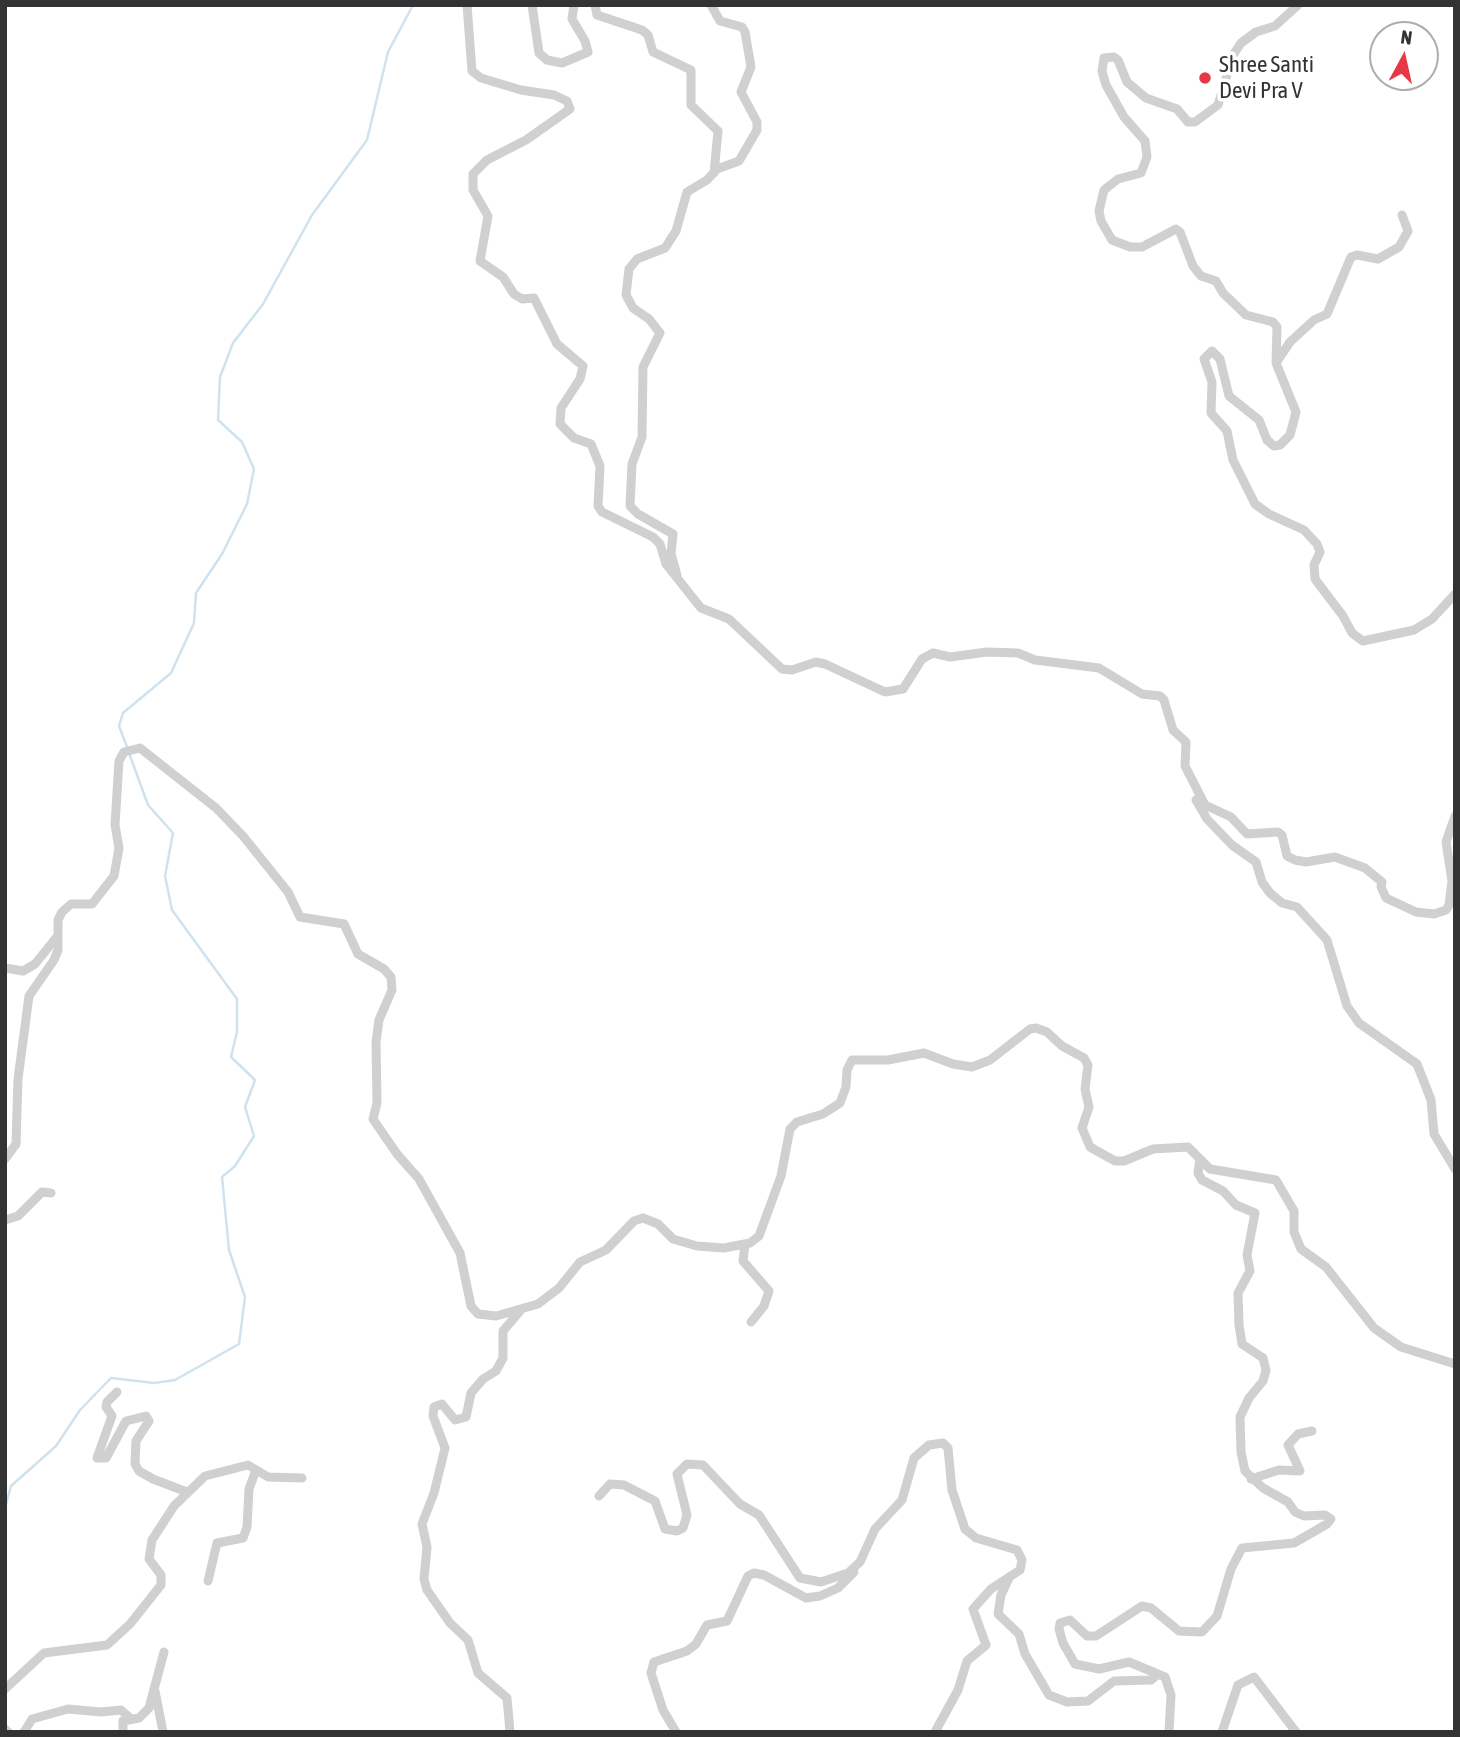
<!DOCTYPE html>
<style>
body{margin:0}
#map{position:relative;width:1460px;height:1737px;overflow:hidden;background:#fff;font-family:"Asap Condensed",sans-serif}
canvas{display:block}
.frame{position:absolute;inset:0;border:7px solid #333;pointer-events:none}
.north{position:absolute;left:1369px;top:21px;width:70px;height:70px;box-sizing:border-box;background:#fff;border:2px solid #adadad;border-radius:50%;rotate:8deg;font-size:19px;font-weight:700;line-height:28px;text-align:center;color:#333}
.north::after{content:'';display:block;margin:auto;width:24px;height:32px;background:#e63946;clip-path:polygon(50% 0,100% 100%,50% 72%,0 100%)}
</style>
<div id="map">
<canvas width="1460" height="1737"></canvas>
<div class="frame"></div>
<div class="north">N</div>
</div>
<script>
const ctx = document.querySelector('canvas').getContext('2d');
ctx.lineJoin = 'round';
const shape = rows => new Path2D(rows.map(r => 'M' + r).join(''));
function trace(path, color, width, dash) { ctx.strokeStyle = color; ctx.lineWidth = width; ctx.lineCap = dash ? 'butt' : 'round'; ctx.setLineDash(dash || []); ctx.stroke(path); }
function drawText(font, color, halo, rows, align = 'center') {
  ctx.font = font + ' "Asap Condensed",sans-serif'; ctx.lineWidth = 7; ctx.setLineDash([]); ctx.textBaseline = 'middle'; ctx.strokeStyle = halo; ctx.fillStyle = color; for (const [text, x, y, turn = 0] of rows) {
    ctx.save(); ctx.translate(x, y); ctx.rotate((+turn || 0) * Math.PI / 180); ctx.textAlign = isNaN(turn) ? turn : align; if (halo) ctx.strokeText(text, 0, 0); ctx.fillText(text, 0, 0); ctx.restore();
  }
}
const stream = shape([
 [127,747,119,726,123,713,171,673,194,623,196,593,222,554,247,504,254,469,242,442,218,420,220,377,233,343,263,304,312,215,367,140,388,52,413,5],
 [5,1508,11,1486,56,1446,80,1410,111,1378,154,1383,175,1380,239,1344,245,1297,229,1250,222,1177,235,1166,254,1136,245,1107,255,1080,231,1057,237,1032,237,999,172,910,165,876,173,833,148,805,129,753]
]);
const minor = shape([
 [467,5,472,71,481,78,521,90,554,95,567,101,570,109,526,140,487,160,473,174,473,190,488,216,480,261,503,277,514,294,522,299,534,298,557,344,583,366,580,379,561,408,560,424,574,438,591,444,600,466,598,506,602,512,653,537,660,544,666,564,701,608,729,619,782,669,792,670,816,662,825,664,885,692,903,689,922,659,933,653,950,657,987,652,1018,653,1035,660,1099,668,1142,694,1160,696,1164,700,1173,730,1186,742,1185,766,1205,805,1231,817,1247,834,1278,832,1282,835,1287,856,1295,860,1306,862,1335,857,1365,868,1382,882,1381,887,1386,898,1416,912,1434,914,1446,910,1449,905,1452,881,1446,842,1455,816],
 [532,5,539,53,547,60,562,63,588,52,585,41,572,19,574,5],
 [595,5,597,15,642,30,648,35,653,52,691,70,691,105,718,131,714,173],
 [1298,5,1275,26,1256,32,1241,43,1233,55,1218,105,1195,122,1188,122,1177,109,1146,98,1127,82,1118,60,1114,57,1104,58,1102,71,1106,85,1124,117,1145,141,1147,157,1141,173,1118,179,1104,190,1099,211,1101,221,1112,240,1130,247,1142,247,1176,229,1180,232,1193,266,1201,276,1216,281,1223,293,1246,315,1273,322,1277,327,1276,363,1296,412,1290,435,1280,445,1274,446,1267,440,1259,420,1229,396,1220,359,1212,351,1204,359,1212,382,1211,413,1227,431,1233,460,1255,504,1269,514,1304,530,1317,544,1320,552,1314,565,1315,579,1343,616,1352,633,1363,641,1414,630,1432,619,1455,594],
 [1276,363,1290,342,1314,320,1327,314,1351,257,1357,255,1378,259,1399,247,1408,231,1402,215],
 [677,575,671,554,673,534,638,514,630,506,632,464,642,437,643,367,660,333,649,319,633,308,626,295,629,269,637,259,665,248,676,231,687,192,707,180,717,169,739,161,757,130,757,122,741,92,751,67,745,32,742,27,720,21,711,5],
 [1196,800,1207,819,1232,845,1256,862,1262,882,1270,893,1282,903,1297,907,1327,940,1347,1006,1359,1023,1417,1064,1431,1100,1434,1134,1455,1169],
 [5,968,23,971,35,964,56,938],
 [5,1159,16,1144,18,1079,29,996,54,960,58,950,58,920,62,912,71,904,92,904,114,876,119,848,115,825,119,761,124,752,140,748,216,808,243,836,288,892,300,917,344,924,358,954,384,969,391,977,392,990,379,1020,376,1042,377,1103,373,1119,397,1154,419,1179,460,1253,471,1306,478,1314,496,1316,538,1304,559,1288,580,1262,606,1250,634,1221,643,1218,658,1224,673,1239,697,1246,724,1248,750,1243,759,1236,781,1176,790,1129,797,1122,823,1114,840,1103,846,1087,847,1070,852,1060,888,1060,924,1053,953,1064,972,1067,990,1060,1030,1029,1036,1028,1047,1032,1062,1046,1084,1058,1088,1065,1085,1089,1089,1107,1082,1128,1090,1147,1115,1161,1124,1161,1153,1149,1188,1147,1210,1169,1276,1180,1294,1211,1294,1232,1301,1249,1326,1267,1374,1328,1401,1347,1455,1364],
 [5,1220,18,1216,42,1192,51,1193],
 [745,1244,743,1261,769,1291,764,1306,751,1322],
 [117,1392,107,1402,106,1407,112,1416,97,1458,106,1458,126,1421,146,1416,149,1421,136,1441,135,1464,139,1471,153,1479,187,1492],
 [1251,1479,1279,1470,1300,1471,1288,1445,1298,1434,1312,1431],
 [599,1496,610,1484,624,1485,655,1501,665,1529,677,1531,683,1528,687,1515,677,1474,687,1464,703,1465,740,1504,759,1515,800,1578,821,1582,848,1573,860,1562,875,1529,902,1500,914,1458,929,1445,943,1443,948,1448,952,1490,965,1529,976,1538,1017,1550,1022,1560,1020,1570,991,1589,973,1609,986,1645,967,1661,958,1690,935,1732],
 [1009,1578,1001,1595,998,1614,1019,1634,1025,1654,1049,1695,1067,1702,1088,1701,1114,1681,1151,1680,1158,1674],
 [208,1581,217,1543,243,1538,247,1527,249,1489,256,1470],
 [5,1689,44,1653,107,1645,130,1624,161,1585,161,1575,149,1559,152,1540,174,1506,205,1476,248,1465,268,1477,302,1478],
 [155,1691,163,1732],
 [5,1729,8,1732],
 [24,1732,32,1719,68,1709,101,1712,121,1710,130,1718],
 [123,1732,123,1721,139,1718,149,1708,164,1652],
 [510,1732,507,1698,478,1673,468,1640,450,1623,427,1590,424,1579,427,1547,422,1524,434,1493,445,1448,433,1416,434,1407,442,1404,455,1420,466,1417,471,1393,483,1379,496,1371,503,1358,503,1331,520,1311],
 [676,1732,663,1710,651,1673,654,1662,687,1651,696,1644,707,1625,727,1621,748,1576,754,1573,764,1575,806,1598,820,1596,838,1588,854,1572],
 [1169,1732,1171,1695,1165,1677,1129,1662,1099,1669,1075,1664,1063,1643,1059,1629,1060,1623,1070,1620,1087,1636,1096,1636,1142,1606,1151,1608,1179,1631,1202,1632,1217,1616,1231,1569,1242,1548,1294,1543,1327,1524,1331,1519,1325,1515,1304,1516,1295,1512,1288,1502,1263,1488,1245,1471,1241,1452,1240,1417,1249,1398,1263,1381,1266,1370,1263,1358,1242,1344,1239,1325,1238,1293,1250,1271,1247,1255,1255,1213,1236,1205,1223,1191,1202,1180,1198,1173,1200,1159],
 [1222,1732,1238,1685,1254,1677,1296,1732]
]);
const markers = [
 [1205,78,7,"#e63946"]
];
const poiNames = [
 ["Shree Santi",1219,65],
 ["Devi Pra V",1219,91]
];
trace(stream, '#cfe2ee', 2.5);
trace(minor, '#d0d0d0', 9);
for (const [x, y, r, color] of markers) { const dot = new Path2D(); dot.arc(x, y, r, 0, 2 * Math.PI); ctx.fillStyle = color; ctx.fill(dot); trace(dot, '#fff', 2.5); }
drawText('23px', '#333', '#fff', poiNames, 'left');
</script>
